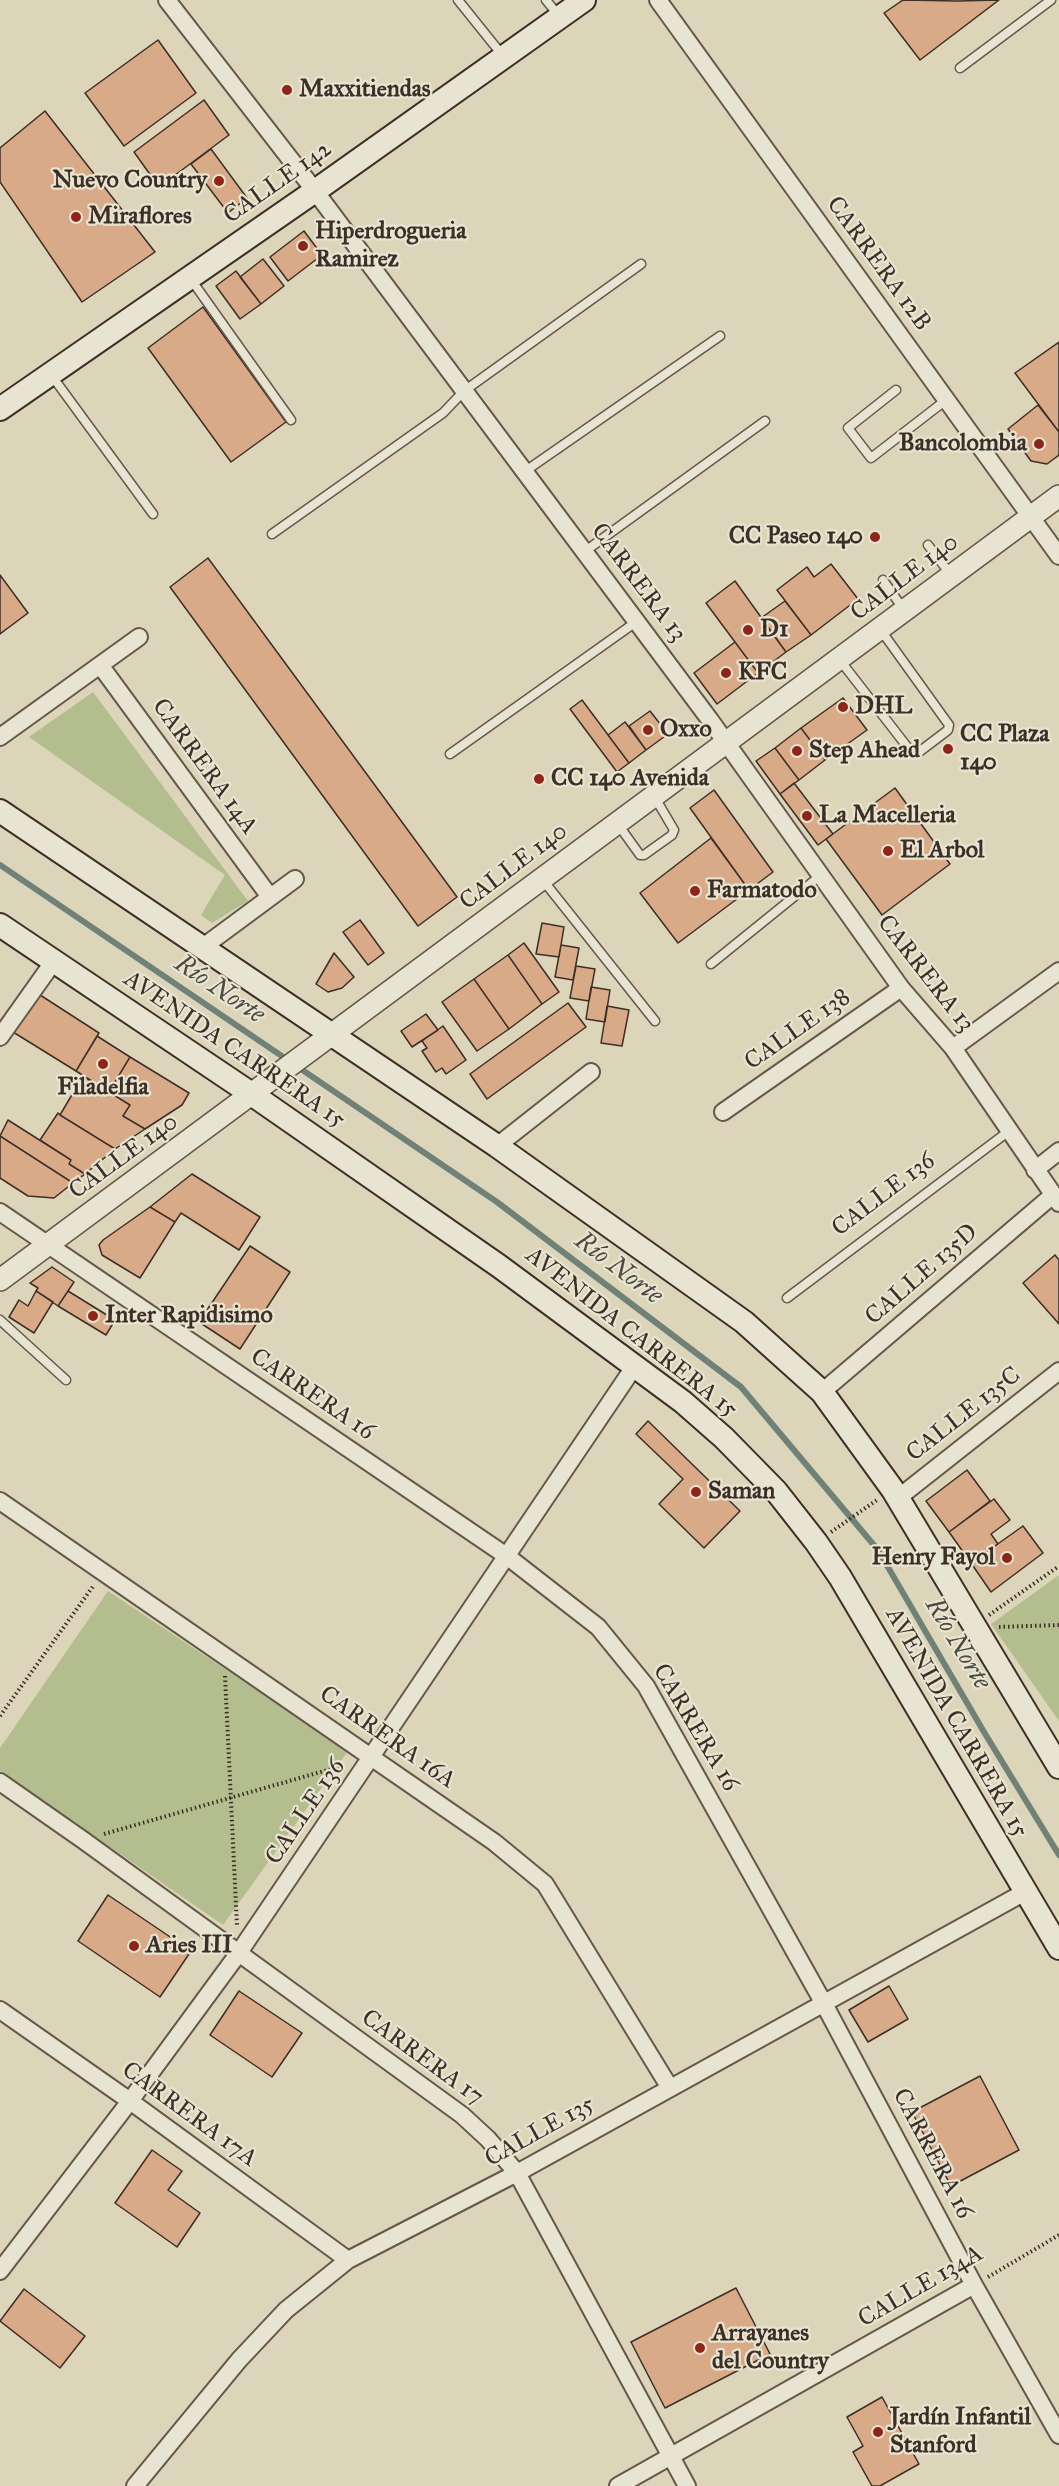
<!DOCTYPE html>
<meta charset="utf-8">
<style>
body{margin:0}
canvas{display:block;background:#dcd5ba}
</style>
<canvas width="1059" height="2486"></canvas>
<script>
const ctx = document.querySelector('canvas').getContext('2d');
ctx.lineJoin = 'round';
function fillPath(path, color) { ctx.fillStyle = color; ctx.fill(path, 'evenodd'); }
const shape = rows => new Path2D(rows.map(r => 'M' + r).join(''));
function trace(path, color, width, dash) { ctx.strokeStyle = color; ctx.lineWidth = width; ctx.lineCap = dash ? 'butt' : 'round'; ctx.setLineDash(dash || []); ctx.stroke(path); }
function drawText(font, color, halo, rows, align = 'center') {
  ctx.font = font + ' "IM FELL Great Primer",serif'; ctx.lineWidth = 4.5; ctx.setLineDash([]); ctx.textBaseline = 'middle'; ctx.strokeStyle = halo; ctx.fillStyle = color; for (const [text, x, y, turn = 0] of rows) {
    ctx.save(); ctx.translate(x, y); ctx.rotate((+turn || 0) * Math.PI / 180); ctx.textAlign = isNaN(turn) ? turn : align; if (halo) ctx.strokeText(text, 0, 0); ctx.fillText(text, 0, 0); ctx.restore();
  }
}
const green = shape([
 [93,692,248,901,212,923,201,915,225,875,29,737],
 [1059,1575,1059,1721,991,1624],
 [108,1591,348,1751,223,1925,0,1771,0,1748]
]);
const stream = shape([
 [0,865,497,1202,741,1387,878,1550,984,1732,1059,1855]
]);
const building = shape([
 [903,0,958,1,999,0,920,60,884,13,903,0],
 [158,40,196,93,124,146,85,93,158,40],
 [204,100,229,135,159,187,134,152,204,100],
 [45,111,155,252,82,302,0,182,0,148,45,111],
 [211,149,247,198,228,213,191,164,211,149],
 [304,231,322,255,288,281,270,257,304,231],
 [263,259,284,286,261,304,240,277,263,259],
 [236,271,261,304,240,319,216,286,236,271],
 [203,307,286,422,231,462,148,348,203,307],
 [1059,342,1059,432,1015,373,1059,342],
 [1038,405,1059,432,1059,455,1047,464,1031,461,1008,429,1038,405],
 [208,558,457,897,418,926,170,587,208,558],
 [831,564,858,599,811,635,777,590,807,567,814,577,831,564],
 [0,575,28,613,0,634,0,575],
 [735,581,786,652,758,673,706,603,735,581],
 [785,601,811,635,786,652,761,618,785,601],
 [735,642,758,673,717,704,694,673,735,642],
 [843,698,867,730,825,760,801,728,843,698],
 [582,700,629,763,617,772,570,709,582,700],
 [650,711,668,734,646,750,629,726,650,711],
 [625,722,646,750,629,763,608,735,625,722],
 [801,728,825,760,799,780,775,748,801,728],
 [775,748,799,780,780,794,756,761,775,748],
 [794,783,833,834,818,845,780,794,794,783],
 [895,788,950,864,882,915,826,839,895,788],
 [714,790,773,872,749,890,690,808,714,790],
 [711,838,749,890,678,943,640,893,711,838],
 [360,920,384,953,368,965,343,932,360,920],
 [542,923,564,927,559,957,536,954,542,923],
 [524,943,559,992,542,1004,508,955,524,943],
 [561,945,579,948,573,980,555,977,561,945],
 [334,953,354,977,342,988,328,992,316,984,334,953],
 [508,955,542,1004,509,1029,474,979,508,955],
 [576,966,595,969,589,1001,570,998,576,966],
 [474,979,509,1029,477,1051,442,1002,474,979],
 [591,987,610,990,605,1022,586,1019,591,987],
 [37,993,99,1033,76,1071,13,1032,37,993],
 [568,1003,586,1027,487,1099,470,1074,568,1003],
 [607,1006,629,1010,622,1046,601,1043,607,1006],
 [426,1014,438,1030,412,1047,401,1031,426,1014],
 [443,1026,466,1060,446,1074,442,1068,436,1072,422,1051,427,1048,422,1041,443,1026],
 [97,1036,130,1057,109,1092,76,1071,97,1036],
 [130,1057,189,1093,182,1105,145,1129,123,1116,130,1105,109,1092,130,1057],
 [83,1076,130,1105,123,1116,145,1129,115,1149,60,1115,83,1076],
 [58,1113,60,1115,115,1149,85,1174,69,1164,71,1160,40,1140,58,1113],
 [8,1120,71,1160,69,1164,85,1174,73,1183,0,1136,8,1120],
 [0,1136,73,1183,54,1198,28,1196,0,1178,0,1136],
 [192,1174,260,1217,239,1250,181,1213,175,1222,150,1207,192,1174],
 [150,1207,175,1222,140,1278,102,1255,99,1245,103,1240,150,1207],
 [250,1246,290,1272,240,1349,199,1322,250,1246],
 [1055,1255,1059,1260,1059,1324,1023,1283,1055,1255],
 [52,1267,74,1282,58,1306,36,1291,38,1288,30,1283,52,1267],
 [36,1291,53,1302,34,1333,9,1317,19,1300,28,1306,36,1291],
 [68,1291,115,1320,106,1335,58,1306,68,1291],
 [648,1421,740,1511,704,1548,659,1504,683,1479,636,1434,648,1421],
 [967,1470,990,1501,949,1532,926,1501,967,1470],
 [994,1499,1010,1520,991,1534,998,1544,971,1563,949,1532,994,1499],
 [1023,1526,1043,1553,991,1592,971,1563,1023,1526],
 [108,1895,191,1951,160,1997,78,1941,108,1895],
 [889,1986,908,2019,868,2042,849,2010,889,1986],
 [239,1991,302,2033,272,2077,210,2035,239,1991],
 [980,2076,1019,2150,951,2186,912,2112,980,2076],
 [152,2150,182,2171,168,2190,200,2213,177,2247,115,2203,152,2150],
 [736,2288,770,2354,665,2408,631,2342,736,2288],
 [24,2289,85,2336,60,2368,0,2321,24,2289],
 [882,2397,919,2464,880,2486,872,2486,853,2452,863,2446,847,2417,882,2397]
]);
const path = shape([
 [831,1532,877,1500],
 [989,1615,1059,1566],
 [999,1627,1059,1625],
 [225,1676,237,1926],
 [0,1716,94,1585],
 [104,1834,345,1765],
 [988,2277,1059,2235]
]);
const service = shape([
 [458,0,503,56],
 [546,0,559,16],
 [960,68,1051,0],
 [190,278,291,420],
 [52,376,153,514],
 [896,390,848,428,871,458,946,400],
 [524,472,720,336],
 [272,534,443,413,464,391,641,264],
 [928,545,951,575],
 [584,552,765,421],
 [883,580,904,610],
 [839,659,912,753,919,752,948,730,949,725,880,629],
 [450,754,636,622],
 [617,823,640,855,644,855,672,835,674,830,654,796],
 [542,879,655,1021],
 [711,964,821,875],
 [787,1298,1009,1131],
 [0,1320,66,1380]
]);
const minor = shape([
 [167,0,315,191,710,720,901,988,953,1048,1059,1203],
 [658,0,1059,556],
 [100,665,270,897],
 [0,737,139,637],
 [203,947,295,879],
 [0,1037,54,961],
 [953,1048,1059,971],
 [723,1112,901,988],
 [497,1146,591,1072],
 [1035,1170,1059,1151],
 [0,1212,508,1557,598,1627,646,1686,823,2002,974,2285,1059,2435],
 [822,1392,1053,1195],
 [898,1498,1059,1371],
 [0,1501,494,1842,545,1884,670,2088],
 [0,1782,83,1840,462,2115,488,2139,517,2173,687,2486],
 [0,2010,130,2101,348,2260],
 [0,2271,130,2101,238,1954,634,1367],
 [135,2486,239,2360,286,2310,348,2260,517,2173,1025,1892],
 [618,2486,974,2285]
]);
const tertiary = shape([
 [0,1280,1059,496]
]);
const secondary = shape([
 [0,409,315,191,584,0],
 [0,811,497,1146,744,1322,822,1392,893,1490,1059,1767],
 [0,925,253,1095,499,1266,683,1402,724,1438,776,1491,816,1542,840,1577,1059,1948]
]);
const markers = [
 [287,90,6,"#8f2418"],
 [219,181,6,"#8f2418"],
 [76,217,6,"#8f2418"],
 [303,246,6,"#8f2418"],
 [1039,444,6,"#8f2418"],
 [875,537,6,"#8f2418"],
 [748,630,6,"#8f2418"],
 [726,673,6,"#8f2418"],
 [843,707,6,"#8f2418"],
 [648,730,6,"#8f2418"],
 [948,749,6,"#8f2418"],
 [797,751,6,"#8f2418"],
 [539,779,6,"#8f2418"],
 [807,816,6,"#8f2418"],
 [888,851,6,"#8f2418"],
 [695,891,6,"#8f2418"],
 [103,1064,6,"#8f2418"],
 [93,1316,6,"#8f2418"],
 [696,1492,6,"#8f2418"],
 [1007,1558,6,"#8f2418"],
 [134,1946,6,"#8f2418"],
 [700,2348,6,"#8f2418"],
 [878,2432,6,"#8f2418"]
];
const poiNames = [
 ["Maxxitiendas",299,90],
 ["Nuevo Country",207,181,"right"],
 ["Miraflores",88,217],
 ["Hiperdrogueria",315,232],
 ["Ramirez",315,260],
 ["Bancolombia",1027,444,"right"],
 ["CC Paseo 140",863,537,"right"],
 ["D1",760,630],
 ["KFC",738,673],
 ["DHL",855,707],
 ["Oxxo",660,730],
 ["CC Plaza",960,735],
 ["140",960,763],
 ["Step Ahead",809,751],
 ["CC 140 Avenida",551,779],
 ["La Macelleria",819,816],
 ["El Arbol",900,851],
 ["Farmatodo",707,891],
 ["Filadelfia",103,1088,"center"],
 ["Inter Rapidisimo",105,1316],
 ["Saman",708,1492],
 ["Henry Fayol",995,1558,"right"],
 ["Aries III",146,1946],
 ["Arrayanes",712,2334],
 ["del Country",712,2362],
 ["Jardín Infantil",890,2418],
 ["Stanford",890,2446]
];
const streetNames = [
 ["CALLE 142",278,183,-35],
 ["CARRERA 12B",878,264,54],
 ["CALLE 140",905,578,-37],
 ["CARRERA 13",638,583,53],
 ["CARRERA 14A",204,767,54],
 ["CALLE 140",514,867,-37],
 ["CARRERA 13",925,974,52],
 ["CALLE 138",798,1030,-35],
 ["AVENIDA CARRERA 15",234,1050,34],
 ["CALLE 140",124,1157,-36],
 ["CALLE 136",884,1195,-37],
 ["CALLE 135D",922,1275,-41],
 ["AVENIDA CARRERA 15",631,1333,38],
 ["CARRERA 16",312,1395,34],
 ["CALLE 135C",964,1415,-38],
 ["AVENIDA CARRERA 15",956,1723,60],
 ["CARRERA 16",695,1728,59],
 ["CARRERA 16A",387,1738,35],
 ["CALLE 136",306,1812,-56],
 ["CARRERA 17",422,2058,36],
 ["CARRERA 17A",189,2115,36],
 ["CALLE 135",540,2132,-29],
 ["CARRERA 16",932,2154,62],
 ["CALLE 134A",921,2287,-30]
];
const waterNames = [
 ["Río Norte",219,990,34],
 ["Río Norte",618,1269,37],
 ["Río Norte",957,1644,59]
];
fillPath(green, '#b3bd8e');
trace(stream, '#708178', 6);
fillPath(building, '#d8aa88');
trace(building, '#3d2e26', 1.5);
trace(service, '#65584b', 11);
trace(minor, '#65584b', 20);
trace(tertiary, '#65584b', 24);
trace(secondary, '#3d2e26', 26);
trace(path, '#3d2e26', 4, [1.5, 3]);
trace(service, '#e8e4d2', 8);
trace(minor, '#e8e4d2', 16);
trace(tertiary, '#e8e4d2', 21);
trace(secondary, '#e8e4d2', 22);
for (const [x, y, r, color] of markers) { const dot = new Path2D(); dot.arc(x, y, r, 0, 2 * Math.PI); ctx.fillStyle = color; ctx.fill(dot); trace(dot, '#e8e4d2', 2); }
drawText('bold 24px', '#3d2e26', '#e8e4d2', poiNames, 'left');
drawText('24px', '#3d2e26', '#e8e4d2', streetNames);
drawText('italic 26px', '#4e4a41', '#e8e4d2', waterNames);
</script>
